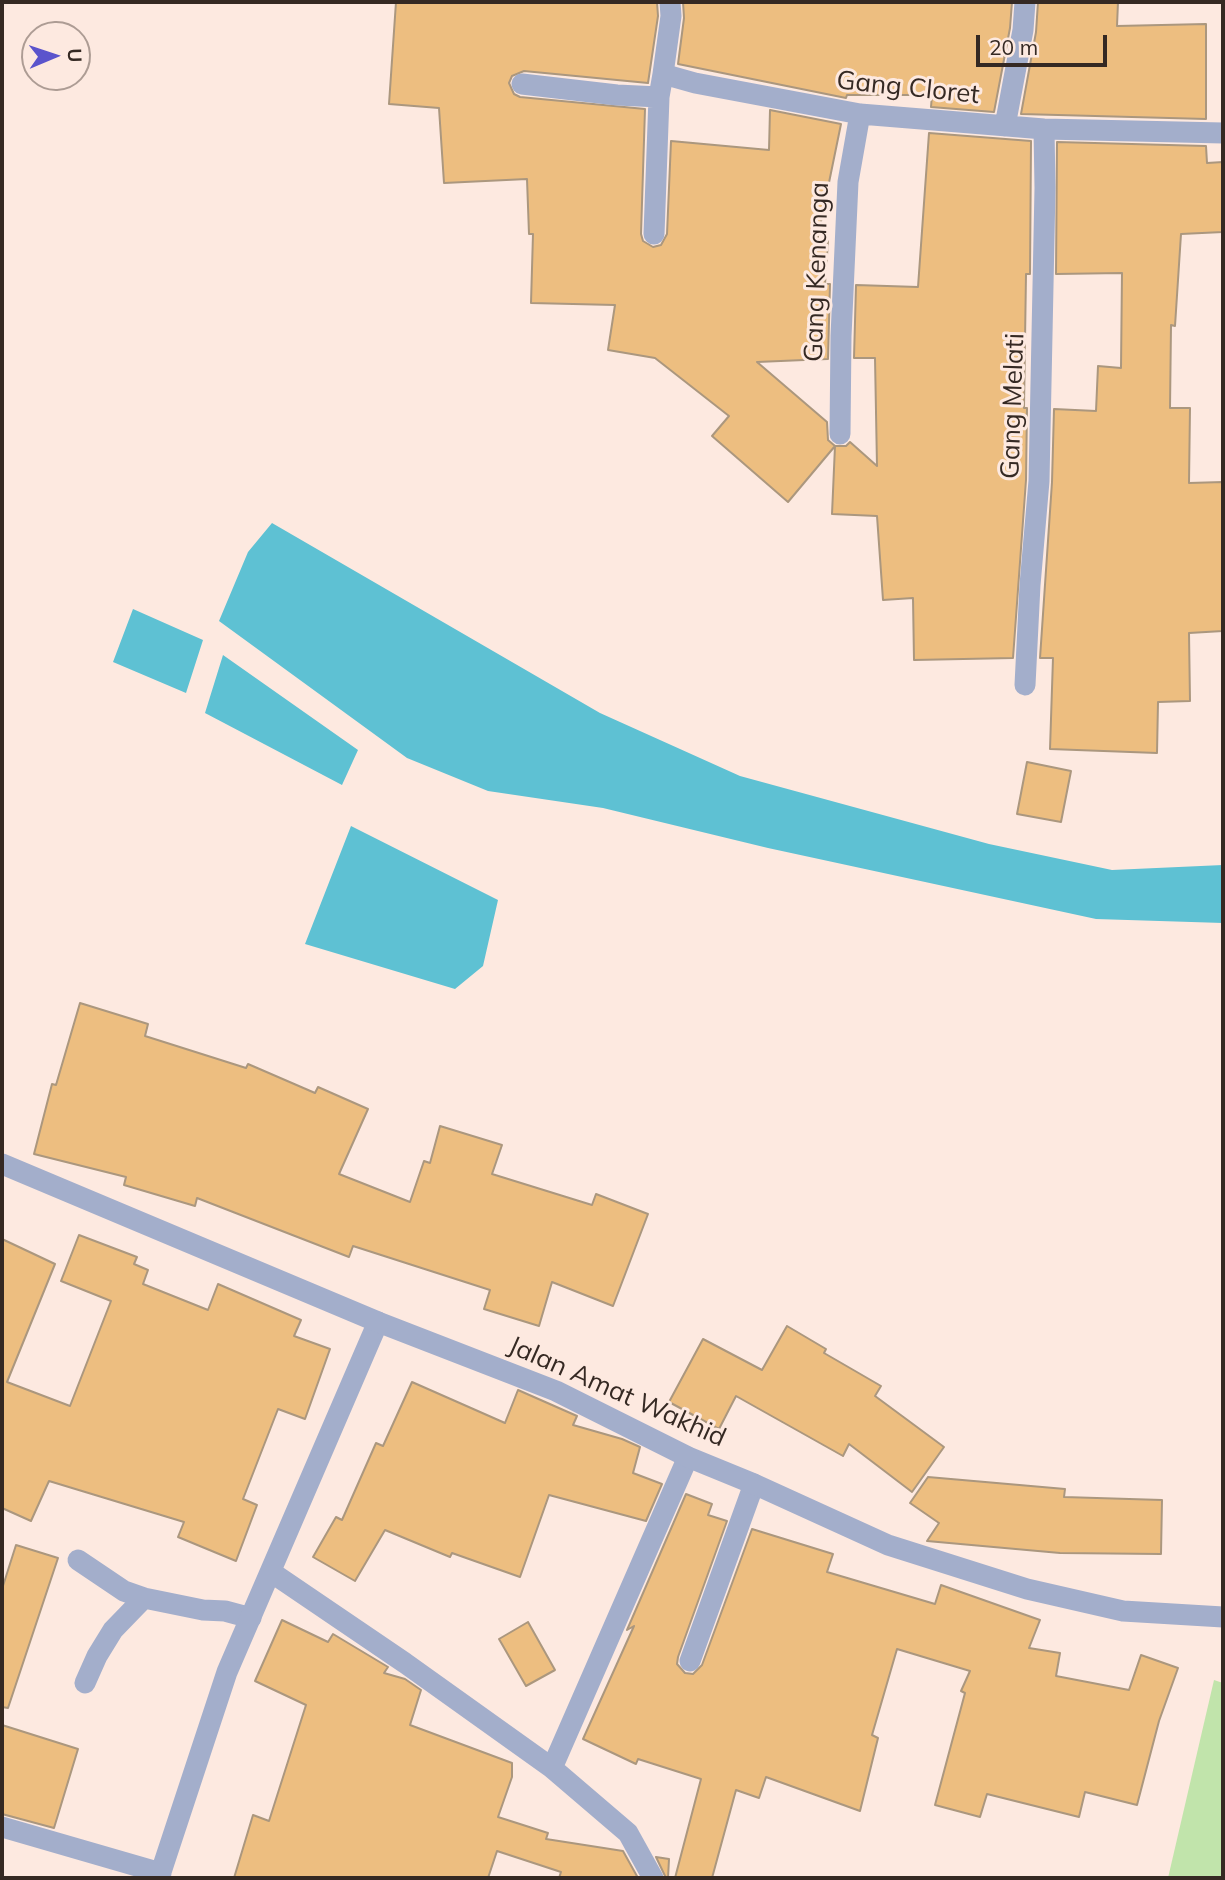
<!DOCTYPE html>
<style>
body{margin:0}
#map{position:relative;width:1225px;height:1880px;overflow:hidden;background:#fde9e0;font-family:Mulish,sans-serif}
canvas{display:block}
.frame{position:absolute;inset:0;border:4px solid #352923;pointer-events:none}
.north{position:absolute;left:21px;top:21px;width:70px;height:70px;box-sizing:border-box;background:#fde9e0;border:2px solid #ad9c94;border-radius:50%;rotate:88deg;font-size:19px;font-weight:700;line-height:28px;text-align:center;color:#352923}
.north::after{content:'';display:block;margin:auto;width:24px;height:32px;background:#5b54cc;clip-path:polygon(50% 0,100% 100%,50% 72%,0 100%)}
.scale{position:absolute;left:976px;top:35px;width:131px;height:32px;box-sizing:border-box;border:4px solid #352923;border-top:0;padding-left:9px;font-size:21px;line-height:24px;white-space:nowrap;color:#352923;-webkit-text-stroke:5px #fde9e0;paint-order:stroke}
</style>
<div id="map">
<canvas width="1225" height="1880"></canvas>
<div class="frame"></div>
<div class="north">U</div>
<div class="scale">20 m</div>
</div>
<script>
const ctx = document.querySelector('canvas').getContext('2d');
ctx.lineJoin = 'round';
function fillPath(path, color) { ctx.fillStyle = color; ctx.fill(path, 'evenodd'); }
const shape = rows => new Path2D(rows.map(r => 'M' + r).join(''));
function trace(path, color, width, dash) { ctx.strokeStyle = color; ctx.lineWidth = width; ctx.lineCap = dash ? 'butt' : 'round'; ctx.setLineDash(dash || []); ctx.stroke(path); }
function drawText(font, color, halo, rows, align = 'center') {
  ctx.font = font + ' Mulish,sans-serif'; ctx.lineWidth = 6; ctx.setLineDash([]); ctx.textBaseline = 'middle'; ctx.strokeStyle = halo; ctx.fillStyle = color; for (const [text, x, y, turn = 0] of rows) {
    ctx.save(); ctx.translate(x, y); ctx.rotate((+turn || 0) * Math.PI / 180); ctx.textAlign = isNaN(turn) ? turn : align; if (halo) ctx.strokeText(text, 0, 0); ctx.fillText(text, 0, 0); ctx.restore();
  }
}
const green = shape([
 [1214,1680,1223,1683,1223,1878,1168,1878]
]);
const water = shape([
 [272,523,600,713,740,776,989,844,1112,870,1223,865,1223,923,1096,919,768,848,603,808,488,791,407,758,219,621,248,552],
 [133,609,203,640,186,693,113,662],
 [223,655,358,750,342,785,205,713],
 [351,826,498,900,483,966,455,989,305,944]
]);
const building = shape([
 [396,2,657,2,658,16,648,83,524,71,512,76,509,83,514,94,520,97,645,109,641,234,643,241,653,247,661,245,667,234,671,141,769,150,770,110,841,124,817,241,828,241,825,284,830,284,828,359,757,362,827,422,828,440,835,446,788,502,712,436,729,416,655,358,608,350,615,305,531,303,533,234,529,234,527,179,444,183,439,108,389,104,396,2],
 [683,2,1012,2,1010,28,994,112,931,107,932,95,847,95,846,98,678,64,684,18,683,2],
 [1038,2,1118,2,1117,26,1206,24,1206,119,1021,114,1036,32,1038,2],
 [929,133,1031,141,1030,274,1026,274,1024,408,1027,408,1026,480,1013,658,914,660,913,598,883,600,877,516,832,514,835,446,846,446,850,442,877,466,875,358,854,358,856,285,918,287,929,133],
 [1057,142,1206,146,1207,163,1223,162,1223,232,1181,234,1175,326,1171,325,1170,408,1190,408,1189,483,1223,482,1223,631,1189,633,1190,701,1158,702,1157,753,1050,749,1053,658,1040,658,1052,482,1054,409,1096,411,1098,366,1121,368,1122,273,1056,274,1057,142],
 [1027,762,1071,771,1061,822,1017,814,1027,762],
 [80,1003,148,1024,145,1036,246,1068,248,1064,315,1093,318,1087,368,1109,339,1174,410,1202,424,1161,430,1163,440,1126,502,1145,492,1174,592,1205,596,1194,648,1214,613,1306,552,1282,539,1326,484,1309,490,1290,353,1246,349,1257,197,1198,195,1206,124,1185,126,1177,34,1154,52,1084,56,1085,80,1003],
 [79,1235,137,1257,134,1264,148,1270,143,1284,208,1310,218,1284,301,1320,294,1336,330,1349,305,1419,278,1409,243,1499,257,1505,236,1561,178,1537,184,1522,49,1481,31,1521,2,1508,2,1239,55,1264,7,1382,70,1406,111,1301,61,1281,79,1235],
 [787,1326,826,1349,824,1353,881,1386,875,1396,944,1447,912,1492,849,1444,843,1456,736,1396,719,1429,669,1402,703,1339,762,1370,787,1326],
 [412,1382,505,1423,518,1390,577,1416,573,1425,622,1439,640,1447,633,1473,662,1484,646,1521,549,1495,520,1577,452,1553,450,1557,385,1530,355,1581,313,1557,336,1517,342,1520,376,1443,383,1446,412,1382],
 [928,1477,1065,1489,1064,1497,1162,1500,1161,1554,1060,1553,927,1541,939,1523,910,1503,928,1477],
 [686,1494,712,1504,708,1515,727,1521,678,1657,677,1664,685,1673,693,1674,702,1665,752,1529,833,1554,827,1572,935,1604,941,1585,1040,1620,1029,1648,1060,1653,1056,1676,1129,1690,1141,1655,1178,1668,1159,1721,1137,1805,1085,1792,1079,1817,987,1794,980,1817,935,1805,965,1693,961,1691,970,1671,897,1649,872,1735,878,1738,860,1811,766,1777,759,1798,736,1790,712,1878,675,1878,701,1779,638,1759,636,1764,583,1739,634,1626,627,1630,686,1494],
 [16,1545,58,1558,8,1708,2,1707,2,1589,16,1545],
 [282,1620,328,1642,333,1634,388,1667,384,1673,405,1679,421,1690,410,1725,512,1763,512,1777,498,1817,548,1833,546,1839,623,1851,638,1878,559,1878,561,1872,497,1851,488,1878,234,1878,253,1815,269,1821,306,1705,255,1681,282,1620],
 [528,1622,555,1670,526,1686,499,1639,528,1622],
 [2,1725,78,1749,54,1828,2,1814,2,1725],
 [656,1857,669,1859,668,1878,666,1878,656,1857]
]);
const service = shape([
 [78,1560,124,1591,144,1598],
 [85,1683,97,1656,113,1630,144,1598,203,1610,225,1611,251,1618]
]);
const minor = shape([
 [670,2,671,16,663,74,695,83,860,114,1044,129,1223,133],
 [522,84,617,95,659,97],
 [1005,126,1023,30,1025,2],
 [654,234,659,97,663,74],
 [840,434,841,336,848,182,860,114],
 [1025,685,1030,585,1039,481,1045,188,1044,129],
 [271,1572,405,1663,552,1768,628,1833,653,1878],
 [690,1661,754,1484],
 [552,1768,688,1457],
 [2,1827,161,1873],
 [159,1878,227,1672,378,1322]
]);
const tertiary = shape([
 [2,1164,378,1322,556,1391,688,1457,754,1484,888,1545,1027,1589,1123,1611,1223,1617]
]);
const streetNames = [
 ["Gang Cloret",908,88,6],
 ["Gang Kenanga",817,272,-88],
 ["Gang Melati",1013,406,-88],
 ["Jalan Amat Wakhid",617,1392,24]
];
fillPath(green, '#c1e4ab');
fillPath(water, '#5ec1d3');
fillPath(building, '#edbe80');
trace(building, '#ab977e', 2);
trace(service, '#a3aecb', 21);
trace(minor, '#a3aecb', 21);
trace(tertiary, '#a3aecb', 21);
drawText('26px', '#352923', '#fde9e0', streetNames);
</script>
